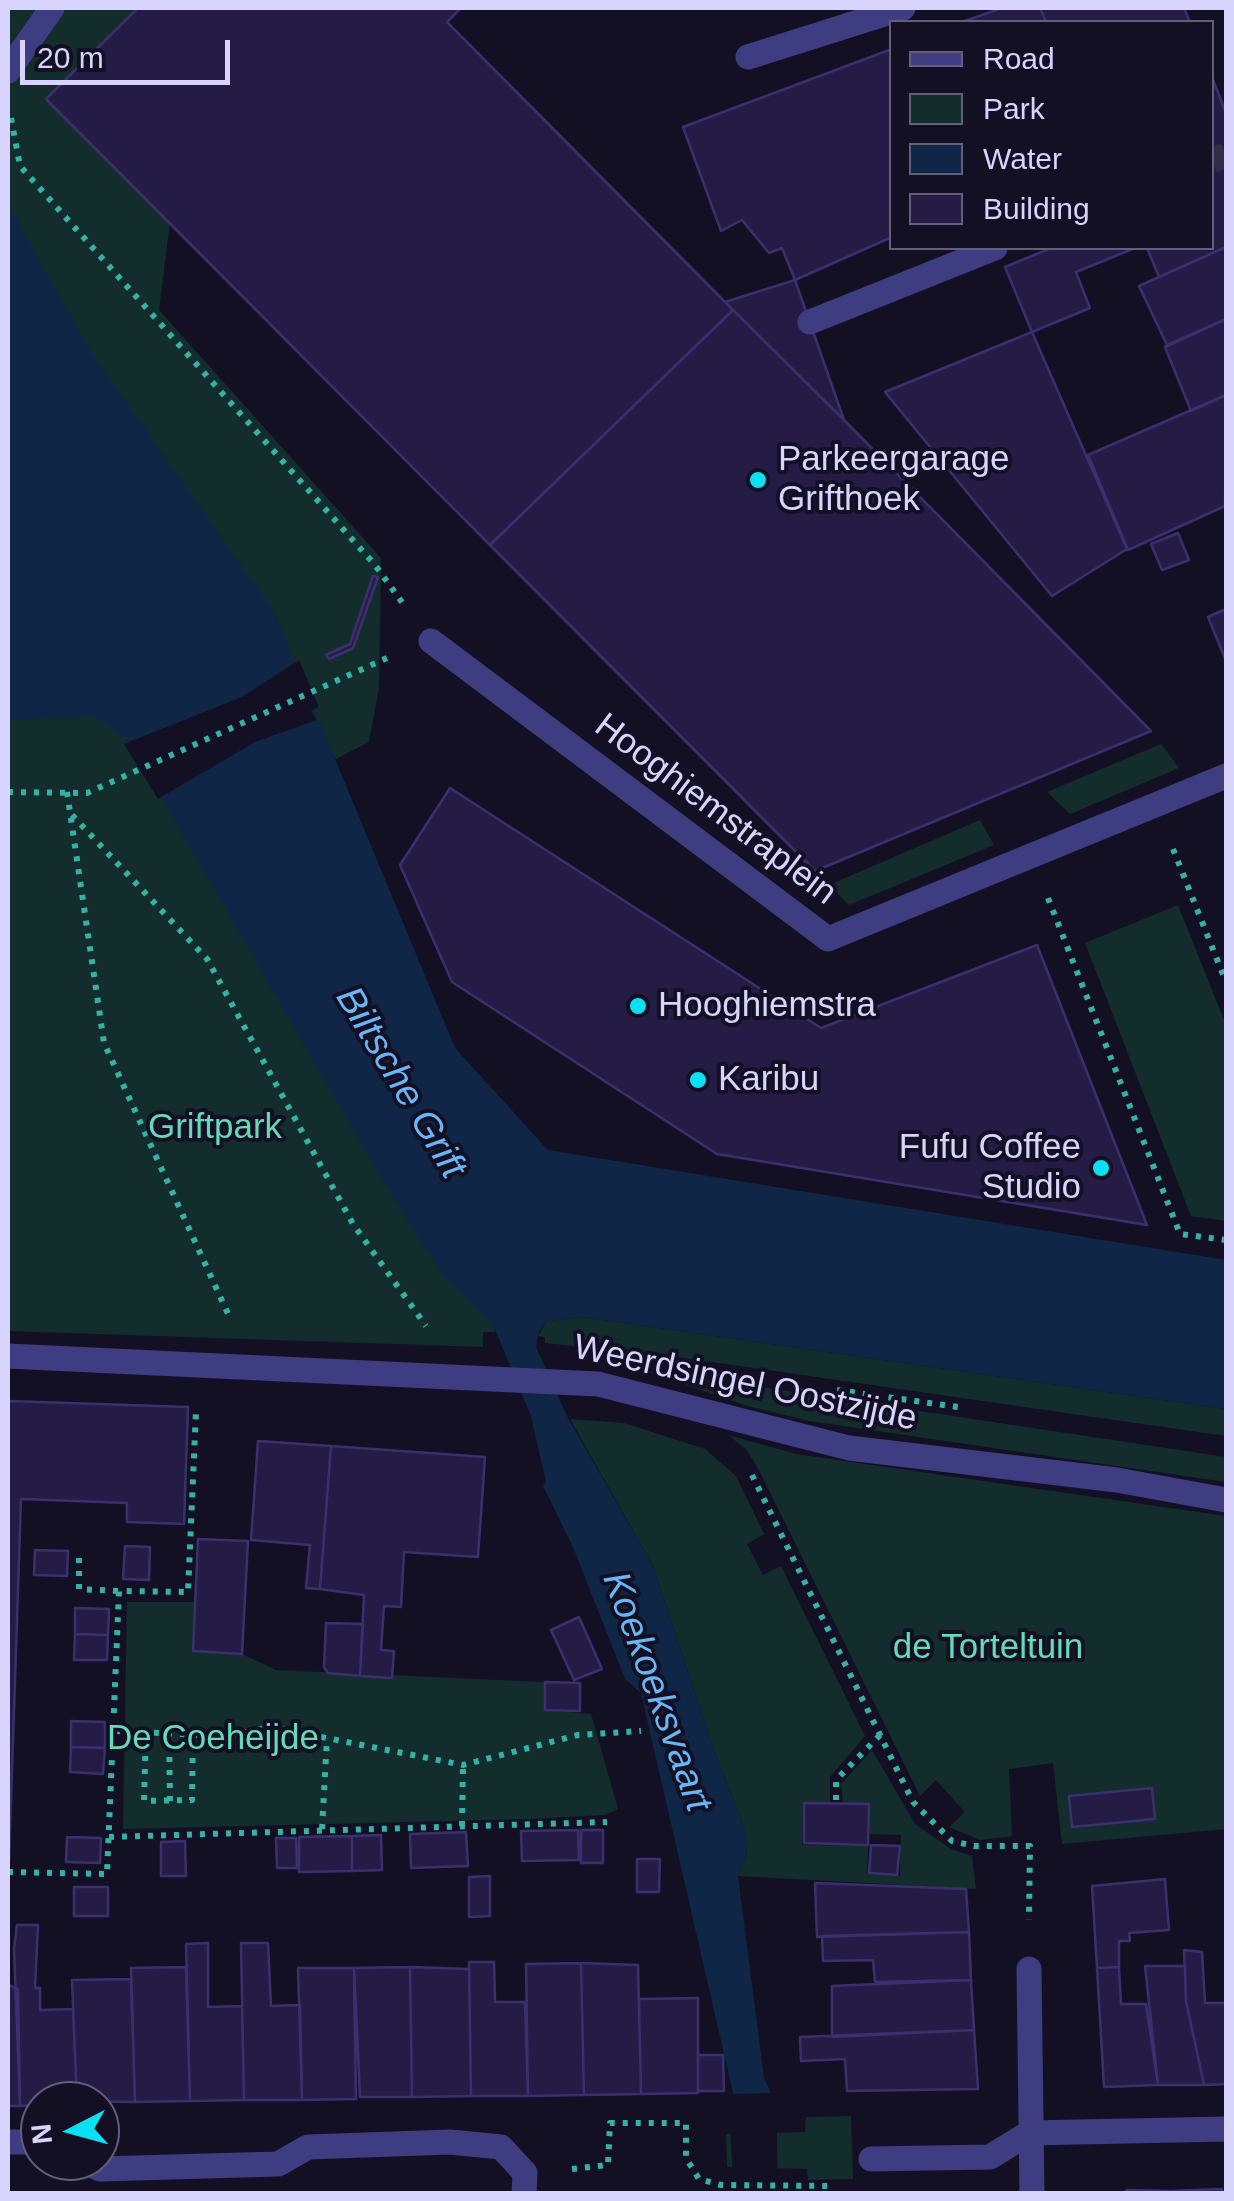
<!DOCTYPE html>
<style>
body{margin:0}
#map{position:relative;width:1234px;height:2201px;overflow:hidden;background:#131024;font-family:Arial,sans-serif}
canvas{display:block}
.frame{position:absolute;inset:0;border:10px solid #d8d4fd;pointer-events:none}
.legend{position:absolute;left:889px;top:20px;width:325px;height:230px;box-sizing:border-box;background:#131024;border:2px solid #625e7b;margin:0;padding:12px 18px;list-style:none;font-size:30px;color:#d8d4fd}
.legend li{display:flex;align-items:center;gap:20px;height:50px}
.legend b{width:50px;border:2px solid #625e7b}
.north{position:absolute;left:20px;top:2081px;width:100px;height:100px;box-sizing:border-box;background:#131024;border:2px solid #625e7b;border-radius:50%;rotate:264deg;font-size:28px;font-weight:700;line-height:40px;text-align:center;color:#d8d4fd}
.north::after{content:'';display:block;margin:auto;width:35px;height:45px;background:#0bdff2;clip-path:polygon(50% 0,100% 100%,50% 72%,0 100%)}
.scale{position:absolute;left:20px;top:40px;width:210px;height:45px;box-sizing:border-box;border:5px solid #d8d4fd;border-top:0;padding-left:12px;font-size:30px;line-height:35px;white-space:nowrap;color:#d8d4fd;-webkit-text-stroke:8px #131024;paint-order:stroke}
</style>
<div id="map">
<canvas width="1234" height="2201"></canvas>
<div class="frame"></div>
<ul class="legend">
<li><b style="height:12px;background:#3e3d81"></b>Road</li>
<li><b style="height:28px;background:#132d2c"></b>Park</li>
<li><b style="height:28px;background:#102647"></b>Water</li>
<li><b style="height:28px;background:#241c44"></b>Building</li>
</ul>
<div class="north">N</div>
<div class="scale">20 m</div>
</div>
<script>
const ctx = document.querySelector('canvas').getContext('2d');
ctx.lineJoin = 'round';
function fillPath(path, color) { ctx.fillStyle = color; ctx.fill(path, 'evenodd'); }
const shape = rows => new Path2D(rows.map(r => 'M' + r).join(''));
function trace(path, color, width, dash) { ctx.strokeStyle = color; ctx.lineWidth = width; ctx.lineCap = dash ? 'butt' : 'round'; ctx.setLineDash(dash || []); ctx.stroke(path); }
function drawText(font, color, halo, rows, align = 'center') {
  ctx.font = font + ' Arial,sans-serif'; ctx.lineWidth = 8; ctx.setLineDash([]); ctx.textBaseline = 'middle'; ctx.strokeStyle = halo; ctx.fillStyle = color; for (const [text, x, y, turn = 0] of rows) {
    ctx.save(); ctx.translate(x, y); ctx.rotate((+turn || 0) * Math.PI / 180); ctx.textAlign = isNaN(turn) ? turn : align; if (halo) ctx.strokeText(text, 0, 0); ctx.fillText(text, 0, 0); ctx.restore();
  }
}
const green = shape([
 [8,8,138,8,46,99,170,222,159,310,381,558,379,688,369,742,271,792,494,1327,495,1332,483,1332,483,1347,8,1331],
 [1161,744,1179,768,1070,814,1047,792],
 [980,820,994,845,849,905,829,885],
 [1178,905,1226,1025,1226,1221,1191,1216,1085,943],
 [582,1317,1226,1409,1226,1436,684,1358,545,1343,545,1337,538,1336,547,1321],
 [640,1369,1226,1457,1226,1482,809,1421,747,1406],
 [570,1419,624,1423,705,1449,736,1476,764,1534,747,1544,763,1575,781,1566,865,1736,830,1777,830,1803,803,1802,802,1845,868,1846,867,1874,900,1876,901,1835,870,1834,869,1804,843,1803,841,1784,872,1750,915,1824,951,1849,972,1856,976,1889,738,1876,747,1856,745,1829,714,1751,653,1566],
 [728,1435,796,1454,1226,1516,1226,1829,1062,1844,1053,1763,1009,1769,1012,1836,980,1840,949,1827,965,1812,936,1780,920,1796,760,1472,746,1449],
 [127,1602,194,1602,193,1651,242,1654,276,1670,545,1682,545,1710,591,1714,618,1809,605,1815,530,1819,123,1829],
 [851,2116,853,2179,808,2180,807,2169,727,2167,726,2134,805,2132,806,2117]
]);
const water = shape([
 [8,204,91,352,274,612,455,1048,548,1150,1226,1260,1226,1409,582,1317,547,1321,539,1332,536,1347,567,1416,653,1566,714,1751,745,1829,747,1856,738,1876,764,2078,771,2093,739,2193,733,2093,641,1693,625,1679,573,1547,543,1486,546,1482,531,1416,494,1327,441,1273,384,1183,129,742,95,716,8,720]
]);
const pier = shape([
 [299,660,319,707,311,711,317,720,255,742,158,799,124,744,242,697],
 [776,2093,778,2194,734,2194,728,2094]
]);
const building = shape([
 [138,8,461,8,447,22,733,310,490,545,46,99,138,8],
 [1002,8,1040,8,1046,22,962,22,1002,8],
 [1040,8,1184,8,1190,22,1046,22,1040,8],
 [892,49,892,237,795,280,782,248,769,253,742,220,721,231,683,127,892,49],
 [1212,77,1226,113,1226,247,1159,277,1147,248,1212,248,1212,77],
 [1226,247,1226,319,1167,345,1139,286,1226,247],
 [1051,248,1135,248,1076,272,1090,308,1032,332,1005,267,1051,248],
 [795,280,844,420,725,302,795,280],
 [733,310,844,420,1151,731,815,871,490,545,733,310],
 [1226,319,1226,395,1191,411,1165,347,1226,319],
 [1032,332,1127,549,1052,596,885,392,1032,332],
 [1226,395,1225,506,1128,550,1088,455,1226,395],
 [1178,533,1189,560,1162,570,1151,544,1178,533],
 [373,576,378,577,353,648,329,659,326,655,350,644,373,576],
 [1226,609,1226,661,1208,617,1226,609],
 [450,788,821,1028,1037,945,1147,1225,717,1154,452,982,400,865,450,788],
 [8,1401,188,1407,184,1524,127,1522,127,1503,21,1499,9,1861,8,1401],
 [258,1441,331,1446,320,1589,306,1588,310,1545,251,1540,258,1441],
 [331,1446,485,1457,478,1557,404,1552,401,1607,384,1606,381,1650,394,1651,392,1678,360,1676,364,1595,320,1589,331,1446],
 [198,1539,248,1541,242,1654,193,1651,198,1539],
 [125,1546,150,1547,149,1580,123,1579,125,1546],
 [35,1550,68,1551,67,1576,34,1575,35,1550],
 [75,1608,109,1609,108,1635,75,1634,75,1608],
 [579,1617,602,1669,574,1680,551,1630,579,1617],
 [326,1623,363,1624,360,1676,328,1673,324,1667,326,1623],
 [75,1634,108,1635,107,1660,74,1660,75,1634],
 [545,1682,580,1683,580,1711,545,1710,545,1682],
 [71,1721,105,1722,105,1748,71,1747,71,1721],
 [71,1747,105,1748,103,1774,70,1772,71,1747],
 [1152,1788,1155,1819,1072,1827,1069,1796,1152,1788],
 [804,1803,869,1804,868,1845,804,1843,804,1803],
 [578,1830,579,1860,522,1861,521,1831,578,1830],
 [581,1830,603,1830,603,1863,581,1863,581,1830],
 [466,1832,468,1866,411,1868,410,1834,466,1832],
 [381,1835,382,1870,352,1871,352,1836,381,1835],
 [352,1836,352,1871,299,1872,299,1837,352,1836],
 [67,1837,101,1838,100,1863,66,1862,67,1837],
 [276,1838,296,1838,297,1868,277,1868,276,1838],
 [185,1841,186,1876,161,1876,161,1842,185,1841],
 [871,1845,900,1846,897,1875,869,1873,871,1845],
 [637,1859,660,1859,659,1892,637,1892,637,1859],
 [490,1876,490,1916,469,1917,469,1877,490,1876],
 [1165,1879,1169,1930,1129,1933,1130,1941,1119,1941,1119,1967,1097,1968,1092,1886,1165,1879],
 [815,1883,966,1889,969,1932,817,1937,815,1883],
 [74,1887,108,1887,108,1916,74,1916,74,1887],
 [17,1925,38,1925,35,1988,40,1988,40,2010,73,2009,77,2101,20,2106,14,1949,17,1925],
 [969,1932,971,1980,875,1982,873,1960,823,1961,822,1936,969,1932],
 [208,1943,208,2007,242,2006,244,2100,190,2101,186,1944,208,1943],
 [241,1943,268,1943,271,2006,300,2005,302,2100,244,2100,241,1943],
 [1184,1950,1202,1952,1205,2003,1226,2003,1226,2084,1204,2085,1186,2001,1184,1950],
 [469,1962,494,1962,495,2002,525,2002,528,2096,471,2096,469,1962],
 [581,1963,584,2095,528,2096,526,1964,581,1963],
 [581,1963,638,1965,641,2094,584,2095,581,1963],
 [1145,1966,1185,1966,1186,2001,1204,2085,1158,2085,1145,1966],
 [186,1967,190,2101,135,2102,131,1968,186,1967],
 [410,1967,412,2097,360,2097,354,1968,410,1967],
 [410,1967,469,1969,471,2096,412,2097,410,1967],
 [1119,1967,1121,2004,1146,2004,1158,2085,1104,2087,1097,1968,1119,1967],
 [298,1968,354,1968,356,2099,302,2100,298,1968],
 [131,1979,135,2102,77,2101,72,1980,131,1979],
 [971,1980,974,2030,832,2037,832,1986,971,1980],
 [8,1985,18,1989,20,2106,8,2106,8,1985],
 [698,1998,698,2093,641,2094,639,1999,698,1998],
 [974,2030,978,2089,847,2091,845,2059,801,2061,800,2037,974,2030],
 [698,2055,723,2055,724,2091,698,2091,698,2055],
 [1222,2189,1223,2194,1169,2194,1169,2191,1222,2189],
 [1127,2190,1169,2191,1169,2194,1123,2194,1127,2190]
]);
const minorTunnel = shape([
 [1212,161,1226,155]
]);
const path = shape([
 [11,118,20,166,375,565,404,605],
 [8,792,87,793,387,658],
 [67,792,104,1043,229,1316],
 [72,815,207,959,353,1224,426,1326],
 [1173,849,1226,982],
 [1048,898,1180,1234,1226,1240],
 [837,1390,958,1407],
 [752,1475,913,1802,952,1841,974,1846,1030,1846,1029,1920],
 [79,1558,79,1589,119,1591],
 [146,1730,144,1801,192,1800,193,1732],
 [115,1731,227,1736,271,1727,463,1765,578,1735,641,1731],
 [169,1731,170,1802],
 [836,1800,836,1780,880,1735],
 [462,1826,463,1765],
 [322,1829,327,1738],
 [109,1837,607,1822],
 [8,1872,107,1874,119,1591,188,1592,196,1411],
 [572,2169,608,2165,610,2123,686,2123,686,2158,699,2179,721,2185,831,2186]
]);
const minor = shape([
 [748,57,903,8],
 [8,71,52,8],
 [810,322,995,248],
 [431,641,828,939,1226,776],
 [8,1356,598,1384,849,1448,1117,1480,1226,1500],
 [1029,1969,1032,2194],
 [8,2142,40,2142],
 [871,2159,990,2157,1029,2133,1226,2129],
 [82,2161,100,2169,278,2164,308,2147,450,2142,501,2147,525,2173,524,2194]
]);
const markers = [
 [758,480,10,"#0bdff2"],
 [638,1006,10,"#0bdff2"],
 [698,1080,10,"#0bdff2"],
 [1101,1168,10,"#0bdff2"]
];
const poiNames = [
 ["Parkeergarage",778,460],
 ["Grifthoek",778,500],
 ["Hooghiemstra",658,1006],
 ["Karibu",718,1080],
 ["Fufu Coffee",1081,1148,"right"],
 ["Studio",1081,1188,"right"]
];
const streetNames = [
 ["Hooghiemstraplein",715,810,37],
 ["Weerdsingel Oostzijde",745,1384,12]
];
const parkNames = [
 ["Griftpark",215,1128],
 ["de Torteltuin",988,1648],
 ["De Coeheijde",213,1739]
];
const waterNames = [
 ["Biltsche Grift",400,1083,59],
 ["Koekoeksvaart",656,1692,70]
];
fillPath(green, '#132d2c');
fillPath(water, '#102647');
fillPath(pier, '#131024');
fillPath(building, '#241c44');
trace(building, '#3b306f', 2.5);
trace(minorTunnel, '#312d45', 25, [25, 12]);
trace(path, '#35b1a7', 6, [5, 8]);
trace(minor, '#3e3d81', 25);
for (const [x, y, r, color] of markers) { const dot = new Path2D(); dot.arc(x, y, r, 0, 2 * Math.PI); ctx.fillStyle = color; ctx.fill(dot); trace(dot, '#131024', 4); }
drawText('35px', '#d8d4fd', '#131024', poiNames, 'left');
drawText('35px', '#d8d4fd', '#131024', streetNames);
drawText('35px', '#63daba', '#131024', parkNames);
drawText('italic 38px', '#67b7f8', '#131024', waterNames);
</script>
